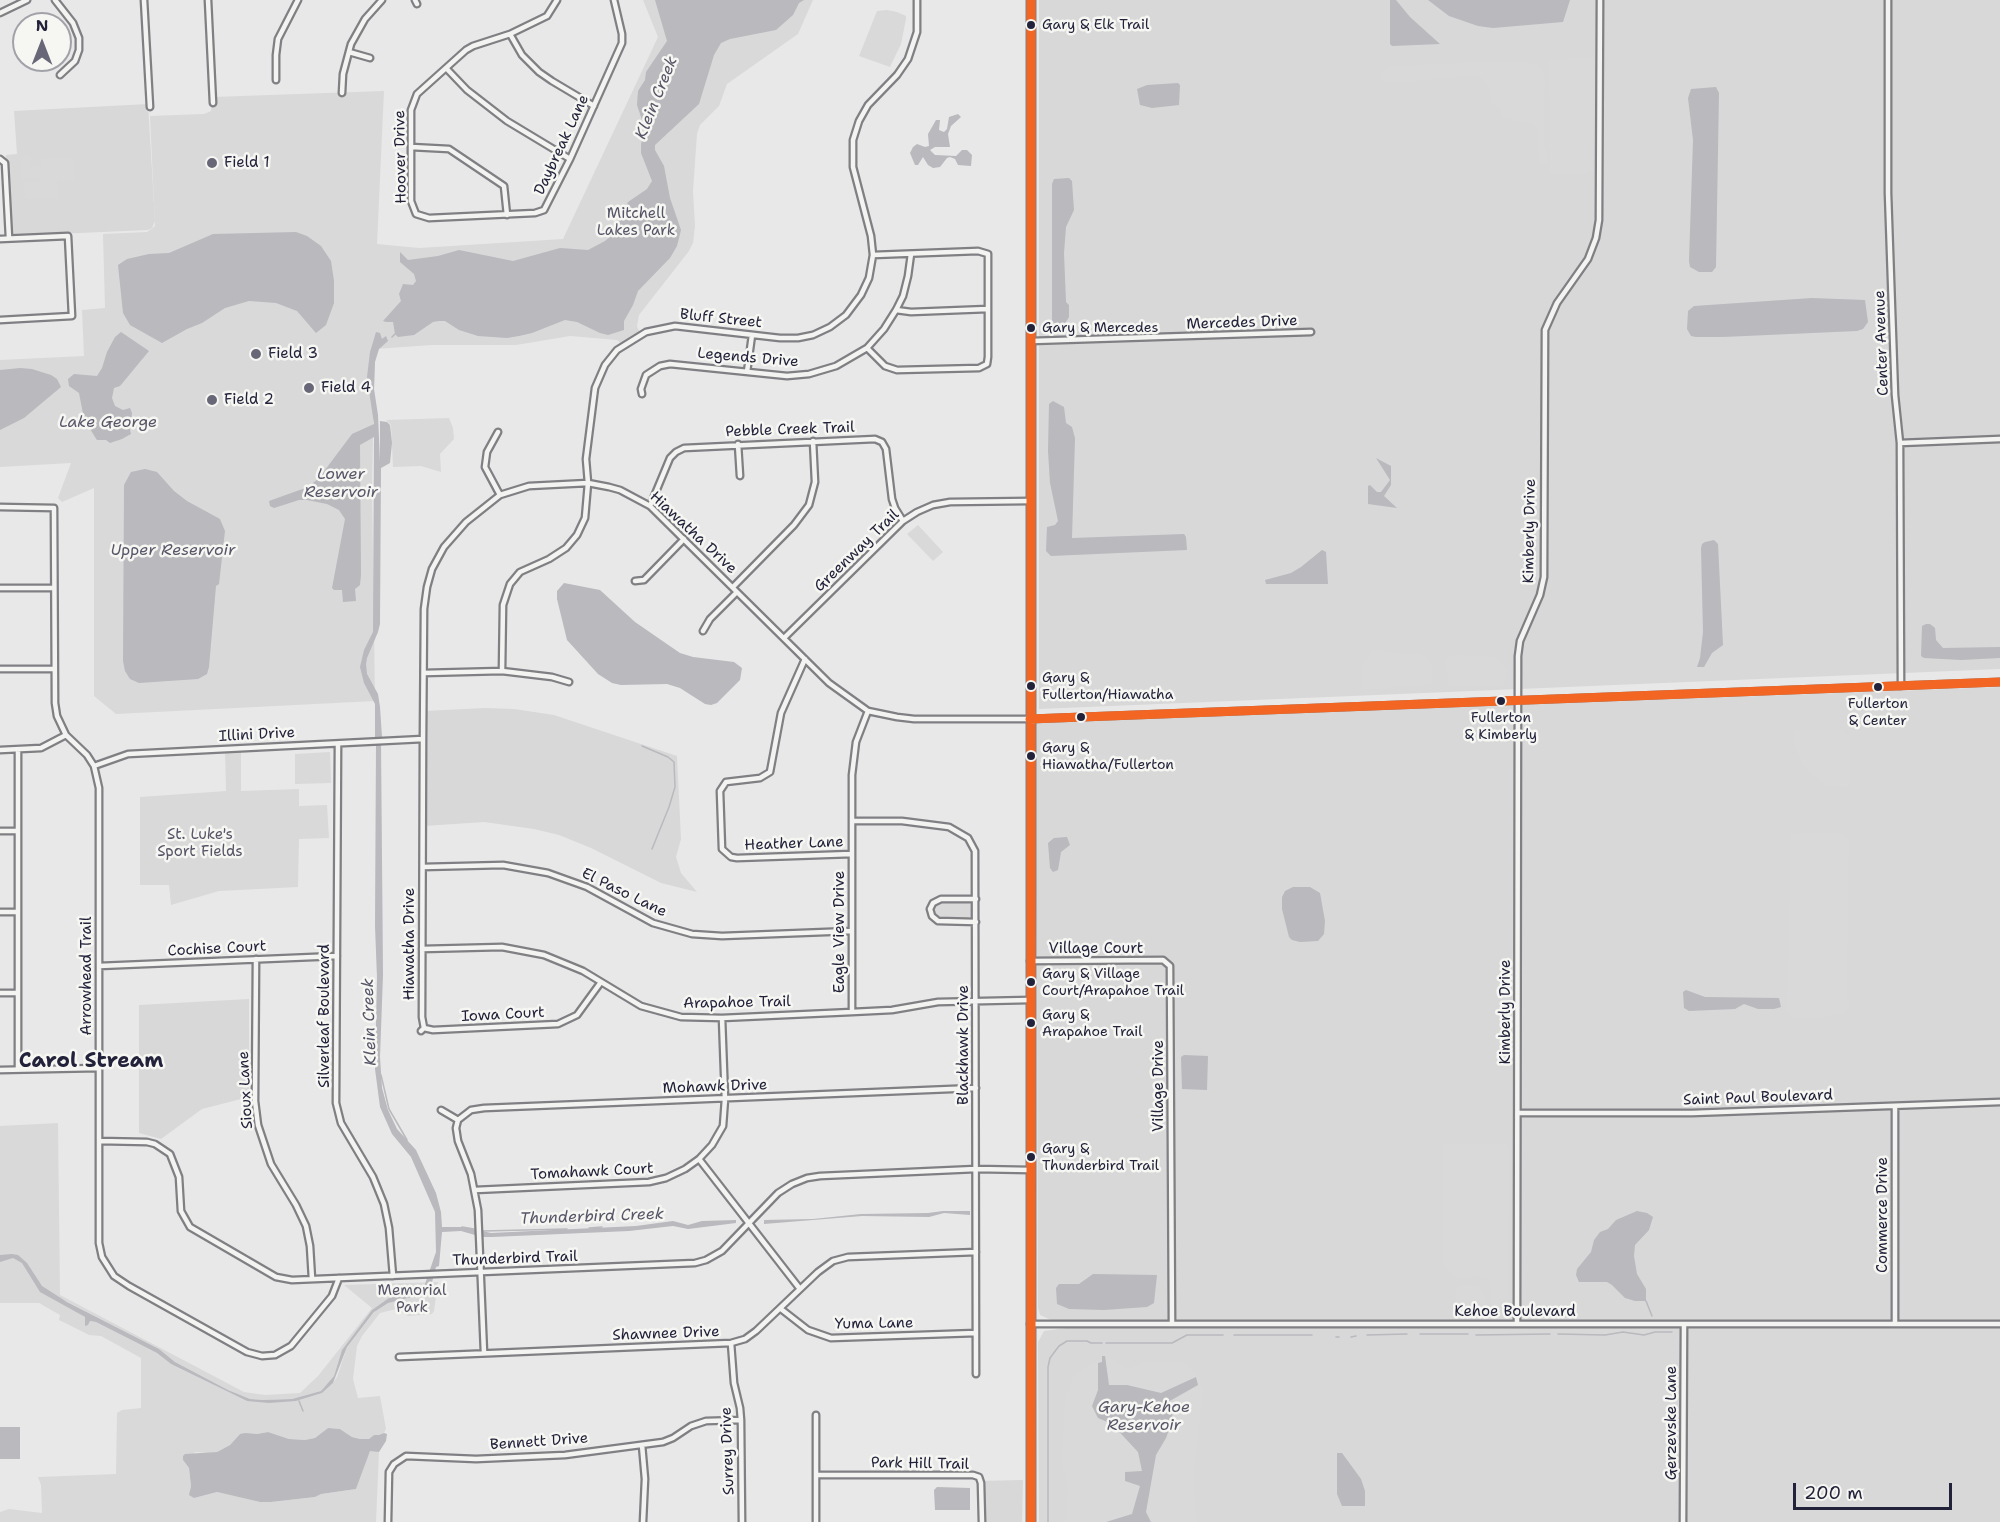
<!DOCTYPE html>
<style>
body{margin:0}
#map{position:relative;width:2000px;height:1522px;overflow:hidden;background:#e8e8e8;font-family:"Shantell Sans",sans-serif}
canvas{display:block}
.north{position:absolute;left:12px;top:12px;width:60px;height:60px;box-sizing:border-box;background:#f6f6f2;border:2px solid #a1a1a9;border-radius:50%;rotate:0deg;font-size:16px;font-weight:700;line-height:24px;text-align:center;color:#22223b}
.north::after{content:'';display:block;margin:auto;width:21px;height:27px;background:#676778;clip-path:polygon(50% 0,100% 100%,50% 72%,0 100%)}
.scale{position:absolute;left:1793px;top:1483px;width:159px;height:27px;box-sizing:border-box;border:3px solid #22223b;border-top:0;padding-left:8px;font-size:18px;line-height:21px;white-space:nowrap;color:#22223b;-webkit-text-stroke:4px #f6f6f2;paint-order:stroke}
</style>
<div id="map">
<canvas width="2000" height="1522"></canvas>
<div class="north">N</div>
<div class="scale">200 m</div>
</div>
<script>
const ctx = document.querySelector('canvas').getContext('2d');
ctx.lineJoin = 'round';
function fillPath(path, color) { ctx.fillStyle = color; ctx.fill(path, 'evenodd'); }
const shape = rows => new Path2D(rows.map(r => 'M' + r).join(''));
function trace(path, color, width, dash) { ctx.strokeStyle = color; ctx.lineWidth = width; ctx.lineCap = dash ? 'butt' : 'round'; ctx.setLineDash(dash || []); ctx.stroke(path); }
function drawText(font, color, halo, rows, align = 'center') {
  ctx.font = font + ' "Shantell Sans",sans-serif'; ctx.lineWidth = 5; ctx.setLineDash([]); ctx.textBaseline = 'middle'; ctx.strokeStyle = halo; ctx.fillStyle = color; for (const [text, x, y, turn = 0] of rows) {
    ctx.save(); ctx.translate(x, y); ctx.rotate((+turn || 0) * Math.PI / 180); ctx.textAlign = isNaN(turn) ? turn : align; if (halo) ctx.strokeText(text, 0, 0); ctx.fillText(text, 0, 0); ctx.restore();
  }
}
const built = shape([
 [1039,0,2000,0,2000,669,1039,709],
 [148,104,155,221,152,228,148,230,11,236,6,155,17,154,14,111],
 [2000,687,2000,1320,1051,1320,1040,1315,1038,1308,1037,943,1033,723],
 [485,708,514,709,554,715,677,756,681,839,676,857,681,873,697,892,661,883,591,848,559,835,534,829,484,822,424,826,425,711],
 [249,999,249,1097,202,1109,161,1139,139,1133,139,1005],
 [1075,1327,2000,1327,2000,1522,1039,1522,1038,1342,1044,1331],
 [1023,1480,1022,1522,979,1522,978,1481]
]);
const green = shape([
 [643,0,813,0,798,34,727,84,719,106,700,125,697,134,693,191,695,226,693,243,689,251,639,315,637,326,641,336,625,346,617,340,570,336,516,345,432,345,375,349,372,486,375,701,116,714,94,696,94,488,62,502,58,498,71,463,0,467,0,360,84,356,82,310,105,308,103,234,147,232,155,226,150,116,204,114,211,111,213,97,384,91,377,244,419,248,563,239,658,37],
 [887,10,897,12,906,16,906,19,901,44,890,67,859,56,877,11],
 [1594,58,1593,171,1588,173,1550,173,1549,60],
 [1483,62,1523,62,1538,65,1545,73,1544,144,1548,156,1547,163,1539,163,1538,134,1536,127,1532,123,1520,122,1502,116,1501,108,1491,103,1490,88,1484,80,1474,76,1464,76,1399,83,1382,81,1381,75,1383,71,1392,66],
 [30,155,31,166,39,166,41,175,41,159,73,158,74,180,57,181,58,198,25,199,24,183,41,181,41,178,21,179,20,156],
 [449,418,453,428,454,439,440,454,441,472,421,466,393,467,391,425,386,420],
 [918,525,943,552,933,561,907,534],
 [1371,649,1406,655,1411,655,1413,653,1427,657,1432,666,1432,684,1362,690,1361,662,1367,659],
 [1455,655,1497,657,1507,668,1506,681,1503,686,1496,686,1448,685,1446,662,1447,659],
 [1845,730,1849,735,1849,787,1830,786,1819,781,1809,773,1802,764,1794,744,1794,731],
 [241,748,241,791,299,789,299,806,327,805,329,838,299,839,298,887,219,891,171,905,169,885,140,885,140,797,226,791,225,749],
 [330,752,331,783,295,784,295,754],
 [1800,833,1839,833,1846,836,1849,842,1847,996,1850,1007,1845,1013,1826,1017,1792,1017,1787,1011,1791,834],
 [939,902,969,903,973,907,972,915,967,919,937,917,932,910,934,905],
 [58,1123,60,1295,244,1392,265,1395,300,1393,318,1376,372,1308,344,1285,438,1282,434,1311,432,1314,408,1316,396,1309,380,1313,362,1336,357,1346,353,1379,358,1398,380,1396,386,1429,384,1433,379,1435,374,1435,369,1439,360,1439,352,1437,340,1429,328,1428,315,1438,305,1440,289,1439,268,1432,257,1434,240,1434,230,1445,217,1452,210,1453,196,1452,183,1460,189,1468,191,1486,190,1490,194,1498,217,1492,260,1502,271,1502,315,1497,321,1494,356,1489,370,1450,373,1450,379,1452,376,1522,0,1522,0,1512,9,1509,42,1513,41,1485,38,1477,116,1474,117,1413,122,1410,141,1408,141,1358,101,1336,89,1335,59,1320,60,1315,39,1303,0,1303,0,1126],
 [58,1297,159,1349,175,1362,228,1390,250,1399,263,1400,292,1399,321,1391,334,1376,342,1350,374,1308,376,1310,347,1347,337,1377,333,1383,322,1393,296,1401,247,1401,171,1364,157,1353,96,1322,90,1321,88,1325,85,1317,55,1300],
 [1443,1144,1505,1144,1509,1148,1508,1310,1491,1310,1491,1283,1489,1279,1478,1276,1462,1278,1453,1277,1443,1264],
 [1465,1284,1480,1286,1485,1296,1485,1303,1470,1305,1456,1303,1455,1288],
 [1109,1357,1127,1369,1144,1362,1175,1361,1187,1364,1197,1374,1203,1390,1193,1481,1197,1522,1066,1522,1068,1491,1062,1462,1065,1399,1073,1376,1089,1365]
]);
const water = shape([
 [655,0,804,0,799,3,793,15,776,30,730,39,721,43,714,55,699,104,655,145,655,150,664,166,670,198,681,230,677,246,670,258,638,291,633,305,624,321,624,330,608,335,600,333,577,322,565,320,532,333,519,336,507,338,478,336,459,330,445,321,439,321,433,322,414,335,398,337,395,334,393,322,386,322,383,321,401,301,399,294,403,284,413,285,416,281,414,274,400,262,400,252,408,260,438,256,459,250,513,261,560,248,588,250,605,241,614,233,628,202,647,189,652,181,641,153,641,144,645,129,637,105,638,91,645,80,646,72,667,41],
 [1390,0,1396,0,1410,17,1440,44,1392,46,1390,44],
 [1428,0,1570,0,1563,22,1493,28,1478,26,1449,16],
 [1178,83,1180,85,1179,105,1152,108,1140,105,1137,89,1147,85],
 [1716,87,1719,93,1716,267,1712,272,1699,272,1690,267,1689,261,1693,140,1688,98,1691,89],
 [958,114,961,117,951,126,948,134,950,147,935,147,930,150,935,155,956,156,962,150,967,150,972,155,971,166,958,165,955,159,950,157,947,158,940,167,933,168,928,165,923,157,918,165,915,165,910,153,913,147,917,144,925,147,929,146,928,134,936,120,940,120,939,130,944,132,947,129,949,117],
 [1069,178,1072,181,1074,210,1066,227,1064,253,1066,302,1069,305,1069,317,1064,325,1060,326,1056,326,1052,320,1052,184,1054,179],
 [296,232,307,236,321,246,331,261,334,281,334,303,326,325,316,333,297,311,276,303,249,301,225,308,202,323,187,329,162,343,130,325,123,313,118,265,127,259,149,254,169,253,213,234],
 [1812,298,1865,300,1868,322,1863,329,1857,331,1723,337,1696,337,1691,336,1687,329,1688,311,1694,306],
 [121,332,149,351,120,386,114,388,112,398,115,406,123,410,130,408,132,413,130,430,131,434,122,439,110,443,106,440,97,440,95,437,84,419,79,393,69,386,68,379,74,374,97,376,102,368,107,352,115,337],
 [376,332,380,333,382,339,386,336,388,341,379,349,375,362,374,389,378,415,380,462,380,421,387,422,390,425,392,443,390,463,381,468,380,624,378,632,367,658,366,664,367,674,378,694,380,707,382,737,375,737,375,704,364,683,360,667,364,650,373,632,374,437,360,445,361,575,360,585,355,589,356,601,343,602,342,590,334,590,332,588,345,519,339,510,327,504,307,500,299,500,274,508,270,506,269,501,308,487,319,478,352,434,374,424,367,377,370,352],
 [20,368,32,369,51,375,57,379,61,387,24,418,0,430,0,370],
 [1053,401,1064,407,1066,423,1072,427,1075,438,1072,538,1184,534,1186,537,1187,550,1051,556,1046,551,1047,527,1055,525,1058,521,1050,483,1048,451,1049,404],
 [1376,458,1391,466,1391,485,1384,496,1397,508,1368,504,1368,486,1370,485,1377,492,1381,492,1390,480],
 [145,469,157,472,174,491,187,501,220,519,225,531,219,584,216,586,209,667,207,674,198,679,139,683,130,679,125,671,123,661,124,485,131,472],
 [1714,540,1718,544,1723,645,1712,653,1704,667,1697,667,1700,658,1703,632,1701,548,1702,544,1705,542],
 [1322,550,1326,552,1328,584,1266,584,1265,580,1291,573,1301,567],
 [564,583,600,590,635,622,680,653,693,657,734,662,742,668,740,680,717,703,711,705,705,704,680,688,667,684,621,685,612,683,598,674,567,640,557,599,557,591],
 [1926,624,1930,624,1935,628,1936,640,1943,648,2000,647,2000,658,1961,660,1924,658,1921,656,1922,626],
 [376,742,381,742,383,975,380,1057,382,1088,388,1110,397,1129,416,1150,436,1193,441,1212,442,1227,464,1227,491,1233,636,1226,673,1221,688,1225,702,1221,736,1220,736,1223,688,1229,673,1226,629,1231,492,1237,482,1237,461,1231,442,1232,439,1266,436,1267,431,1286,415,1296,388,1303,374,1312,347,1347,333,1383,322,1393,296,1401,269,1403,247,1401,171,1364,157,1353,96,1322,90,1321,88,1325,85,1326,85,1317,40,1292,22,1263,13,1258,0,1262,0,1255,12,1254,18,1255,27,1263,42,1286,67,1302,159,1349,175,1362,228,1390,250,1399,263,1400,292,1399,321,1391,334,1376,342,1350,372,1310,389,1298,416,1293,424,1287,436,1252,435,1212,411,1157,392,1134,380,1107,375,1069,377,978,375,926],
 [1067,837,1070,845,1061,852,1058,870,1053,872,1050,868,1048,843,1054,838],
 [1293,887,1310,887,1320,893,1325,921,1324,934,1318,941,1300,942,1292,940,1289,937,1282,909,1282,897,1285,891],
 [1686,990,1705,997,1779,998,1781,1007,1774,1009,1758,1009,1744,1004,1735,1009,1689,1011,1684,1008,1683,992],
 [1184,1055,1208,1056,1207,1090,1182,1089,1181,1057],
 [943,1211,970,1211,970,1215,944,1213,929,1217,862,1216,764,1224,764,1220,813,1219,861,1214,928,1213],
 [1637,1211,1647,1213,1653,1217,1649,1230,1635,1245,1634,1256,1637,1274,1646,1289,1646,1301,1635,1301,1625,1298,1612,1285,1607,1282,1579,1282,1576,1275,1577,1269,1591,1252,1594,1240,1600,1232,1608,1229,1616,1220],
 [1093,1274,1157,1275,1154,1303,1147,1307,1104,1310,1069,1309,1057,1304,1056,1288,1059,1284,1079,1284],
 [1102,1356,1105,1356,1109,1385,1127,1385,1161,1393,1196,1377,1198,1385,1168,1402,1171,1406,1173,1419,1166,1438,1156,1455,1146,1512,1151,1522,1106,1522,1132,1514,1140,1486,1125,1481,1125,1472,1142,1471,1138,1452,1112,1424,1098,1418,1092,1406,1098,1390,1098,1363,1102,1362],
 [0,1427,20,1427,20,1459,0,1459],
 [328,1428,340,1429,352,1437,360,1439,369,1439,374,1435,379,1435,384,1433,387,1434,386,1441,379,1452,370,1451,356,1489,321,1494,315,1497,271,1502,260,1502,217,1492,194,1498,189,1495,191,1486,189,1468,183,1460,183,1456,185,1454,217,1452,230,1445,240,1434,245,1433,257,1434,268,1432,289,1439,305,1440,315,1438],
 [1337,1453,1342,1453,1361,1479,1365,1491,1365,1506,1342,1506,1337,1494],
 [937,1487,970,1488,970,1510,935,1510,934,1490]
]);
const stream = shape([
 [392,337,395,334],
 [642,746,668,757,674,762,675,787,669,807,652,849],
 [381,1075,389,1109,407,1140],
 [462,1227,474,1229],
 [589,1228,602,1227],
 [483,1231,567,1229],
 [1646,1301,1652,1316],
 [1420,1334,1468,1334],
 [1558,1334,1605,1335,1623,1332,1644,1335,1655,1332,1672,1332],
 [1234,1335,1312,1335],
 [1367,1335,1407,1334],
 [1476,1335,1550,1334],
 [1336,1337,1339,1337],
 [1351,1337,1356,1336],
 [1106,1343,1172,1343,1187,1335,1223,1335],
 [299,1401,303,1411],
 [1048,1522,1048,1367,1050,1358,1059,1346,1067,1341,1087,1341,1091,1343,1102,1343]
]);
const street = shape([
 [55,0,73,23,79,38,79,50,75,61,60,75],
 [144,0,150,107],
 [208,0,213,103],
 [415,0,417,4],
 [557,0,547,16,510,34,473,46,466,50,417,94,411,110,411,201,416,214,429,218,535,213,544,210,570,159,622,43,622,34,614,0],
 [1888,0,1888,193,1895,395,1900,443,1901,686],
 [0,13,27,0],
 [510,34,522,55,539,72,552,81,594,106],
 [349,52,370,58],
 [446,68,467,90,507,121,570,159],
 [276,80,276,55,278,39,298,0],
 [342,93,343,74,351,44,365,19,382,0],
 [411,147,449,149,504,186,507,215],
 [0,159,5,163,9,238],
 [0,239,68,236,72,316,0,320],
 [896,310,911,312,988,309],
 [1031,341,1311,332],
 [867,348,885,366,897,370,979,368,987,364,988,357,988,254,978,251,873,255],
 [747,372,752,335],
 [642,394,641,389,646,375,660,366,670,364,787,376,809,374,836,366,867,348,884,329,896,310,903,296,908,276,911,254],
 [498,432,487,452,485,467,500,495],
 [1900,443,2000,439],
 [738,444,740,476],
 [650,506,670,458,676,452,684,448,875,439,882,442,886,449,892,499,895,508,903,521],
 [0,507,54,508,55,703,57,716,66,735,87,755,94,766,99,788,99,1243,102,1257,114,1276,129,1286,247,1352,262,1356,275,1355,291,1346,332,1296,339,1278],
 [635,581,644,580,684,539],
 [733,587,794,525,809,505,815,482,813,441],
 [0,588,54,588],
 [703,631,710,619,737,592],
 [784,638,903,521,917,512,933,505,950,502,1030,501],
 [805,659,781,713,770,772,760,778,726,782,720,791,722,849,731,857,737,858,852,854],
 [0,669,54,669],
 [502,671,503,605,510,584,520,572,549,559,566,548,577,535,585,518,588,483,586,459,595,388,605,365,617,350,646,332,675,326,780,338,798,338,813,335,830,327,846,315,861,295,869,278,873,255,871,236,853,167,853,140,859,121,868,105,897,75,908,59,917,32,917,0],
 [424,673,502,671,552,677,569,682],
 [338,744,336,1103,341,1123,373,1177,384,1204,389,1228,393,1276],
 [0,750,41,748,66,735],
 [18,750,18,1068],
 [94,766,128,754,423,739],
 [852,821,902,821,949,827,968,838,975,851,976,1374],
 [0,831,18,831],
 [423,867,503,865,548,873,587,887,653,923,692,934,722,936,852,931],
 [976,899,941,899,933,903,930,909,932,916,938,921,976,922],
 [0,912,18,912],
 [422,949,502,947,544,955,583,971,641,1006,681,1017,722,1018,852,1012,892,1010,938,1002,1030,1000],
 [256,959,255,1101,258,1125,271,1164,296,1205,306,1226,310,1246,312,1279],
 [1030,961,1163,960,1170,966,1172,1324],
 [99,966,337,956],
 [0,993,18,993],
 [852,1012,852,775,856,742,868,711],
 [424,1028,433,1030,558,1024,577,1015,601,982],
 [421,1031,424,1028,422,1017,423,739,424,609,427,587,432,569,444,547,466,522,500,495,529,486,588,483,609,487,620,490,650,506,829,683,868,711,897,717,914,719,1030,719,2000,682],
 [0,1070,99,1068],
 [1895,1106,1895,1324],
 [441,1110,458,1120],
 [1518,1113,1692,1113,2000,1102],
 [458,1120,471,1110,484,1108,976,1088],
 [458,1120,456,1128,458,1141,471,1174,478,1210,484,1353],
 [99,1141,147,1142,155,1144,170,1154,179,1177,181,1211,190,1227,276,1277,292,1280,695,1263,706,1260,722,1251,778,1193,792,1184,807,1178,820,1176,976,1169,1030,1170],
 [699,1159,800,1289],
 [475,1190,649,1182,666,1178,685,1169,699,1159,712,1145,723,1126,725,1099,722,1018],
 [781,1309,808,1330,831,1338,976,1333],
 [1030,1324,2000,1324],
 [1517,1324,1518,656,1520,641,1540,595,1544,577,1545,330,1557,303,1588,259,1596,238,1599,220,1600,0],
 [731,1343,734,1383,740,1408,741,1420,742,1522],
 [399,1357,731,1343,745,1339,756,1331,818,1272,833,1261,848,1257,976,1252],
 [642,1445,645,1479,643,1522],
 [816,1475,973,1475,979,1477,981,1483,982,1522],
 [388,1522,389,1472,394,1464,406,1456,476,1459,565,1455,663,1442,673,1438,691,1426,706,1421,741,1420],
 [816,1522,816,1415],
 [1683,1522,1684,1324]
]);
const secondary = shape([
 [1031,1522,1031,0]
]);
const bus1 = shape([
 [1031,0,1031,1522],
 [1030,719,2000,682]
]);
const markers = [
 [1031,25,5,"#22223b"],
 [212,163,6,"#676778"],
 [1031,328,5,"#22223b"],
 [256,354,6,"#676778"],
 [309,388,6,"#676778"],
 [212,400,6,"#676778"],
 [1031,686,5,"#22223b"],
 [1878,687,5,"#22223b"],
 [1501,701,5,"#22223b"],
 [1081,717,5,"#22223b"],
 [1031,756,5,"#22223b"],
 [1031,982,5,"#22223b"],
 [1031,1023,5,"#22223b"],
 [1031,1157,5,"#22223b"]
];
const busNames = [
 ["Gary & Elk Trail",1042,25],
 ["Gary & Mercedes",1042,328],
 ["Gary &",1042,678],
 ["Fullerton/Hiawatha",1042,695],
 ["Fullerton",1878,704,"center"],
 ["& Center",1878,721,"center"],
 ["Fullerton",1501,718,"center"],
 ["& Kimberly",1501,735,"center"],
 ["Gary &",1042,748],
 ["Hiawatha/Fullerton",1042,765],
 ["Gary & Village",1042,974],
 ["Court/Arapahoe Trail",1042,991],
 ["Gary &",1042,1015],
 ["Arapahoe Trail",1042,1032],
 ["Gary &",1042,1149],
 ["Thunderbird Trail",1042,1166]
];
const streetNames = [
 ["Daybreak Lane",562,145,-65],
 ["Hoover Drive",401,157,-91],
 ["Bluff Street",721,319,6],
 ["Mercedes Drive",1242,323,-2],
 ["Center Avenue",1882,343,-92],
 ["Legends Drive",748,358,5],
 ["Pebble Creek Trail",790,430,-2],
 ["Kimberly Drive",1530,531,-89],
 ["Hiawatha Drive",693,533,43],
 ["Greenway Trail",857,551,-44],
 ["Illini Drive",257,735,-3],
 ["Heather Lane",794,844,-2],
 ["El Paso Lane",624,893,26],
 ["Eagle View Drive",840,932,-90],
 ["Hiawatha Drive",410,944,-90],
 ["Cochise Court",217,949,-3],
 ["Village Court",1096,949],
 ["Arrowhead Trail",87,976,-90],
 ["Arapahoe Trail",737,1003,-1],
 ["Kimberly Drive",1506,1012,-90],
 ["Iowa Court",503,1015,-3],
 ["Silverleaf Boulevard",325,1016,-90],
 ["Blackhawk Drive",964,1045,-90],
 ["Village Drive",1159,1086,-90],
 ["Mohawk Drive",715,1087,-2],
 ["Sioux Lane",246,1090,-93],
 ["Saint Paul Boulevard",1758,1098,-2],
 ["Tomahawk Court",592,1172,-3],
 ["Commerce Drive",1883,1215,-90],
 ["Thunderbird Trail",515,1259,-2],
 ["Kehoe Boulevard",1515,1312],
 ["Yuma Lane",874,1324,-1],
 ["Shawnee Drive",666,1334,-2],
 ["Gerzevske Lane",1672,1423,-90],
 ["Bennett Drive",539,1442,-4],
 ["Surrey Drive",728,1451,-92],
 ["Park Hill Trail",920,1464,1]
];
const poiNames = [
 ["Field 1",224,163],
 ["Field 3",268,354],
 ["Field 4",321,388],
 ["Field 2",224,400]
];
const parkNames = [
 ["Mitchell",636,214],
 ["Lakes Park",636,231],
 ["St. Luke's",200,835],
 ["Sport Fields",200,852],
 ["Memorial",412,1291],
 ["Park",412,1308]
];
const waterNames = [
 ["Klein Creek",657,98,-68],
 ["Lake George",108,423],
 ["Lower",341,475],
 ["Reservoir",341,493],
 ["Upper Reservoir",173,551],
 ["Klein Creek",370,1022,-92],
 ["Thunderbird Creek",592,1217,-2],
 ["Gary-Kehoe",1144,1408],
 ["Reservoir",1144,1426]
];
const districtNames = [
 ["Carol Stream",91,1062]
];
fillPath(built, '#d8d8d9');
fillPath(green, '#d9d9da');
fillPath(water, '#b9b9be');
trace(stream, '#b9b9be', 1.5);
trace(street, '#808084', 9);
trace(secondary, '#808084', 11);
trace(street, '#f3f3f1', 4.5);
trace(secondary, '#f3f3f1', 7);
trace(bus1, '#f26522', 9);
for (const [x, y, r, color] of markers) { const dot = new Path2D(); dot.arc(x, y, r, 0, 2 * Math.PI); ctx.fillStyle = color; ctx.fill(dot); trace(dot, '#f6f6f2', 2); }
drawText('14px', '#22223b', '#f6f6f2', busNames, 'left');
drawText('15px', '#22223b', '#f6f6f2', streetNames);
drawText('15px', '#22223b', '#f6f6f2', poiNames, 'left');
drawText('15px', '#555567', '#f6f6f2', parkNames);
drawText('italic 16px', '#565668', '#f6f6f2', waterNames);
drawText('bold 21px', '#22223b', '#f6f6f2', districtNames);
</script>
